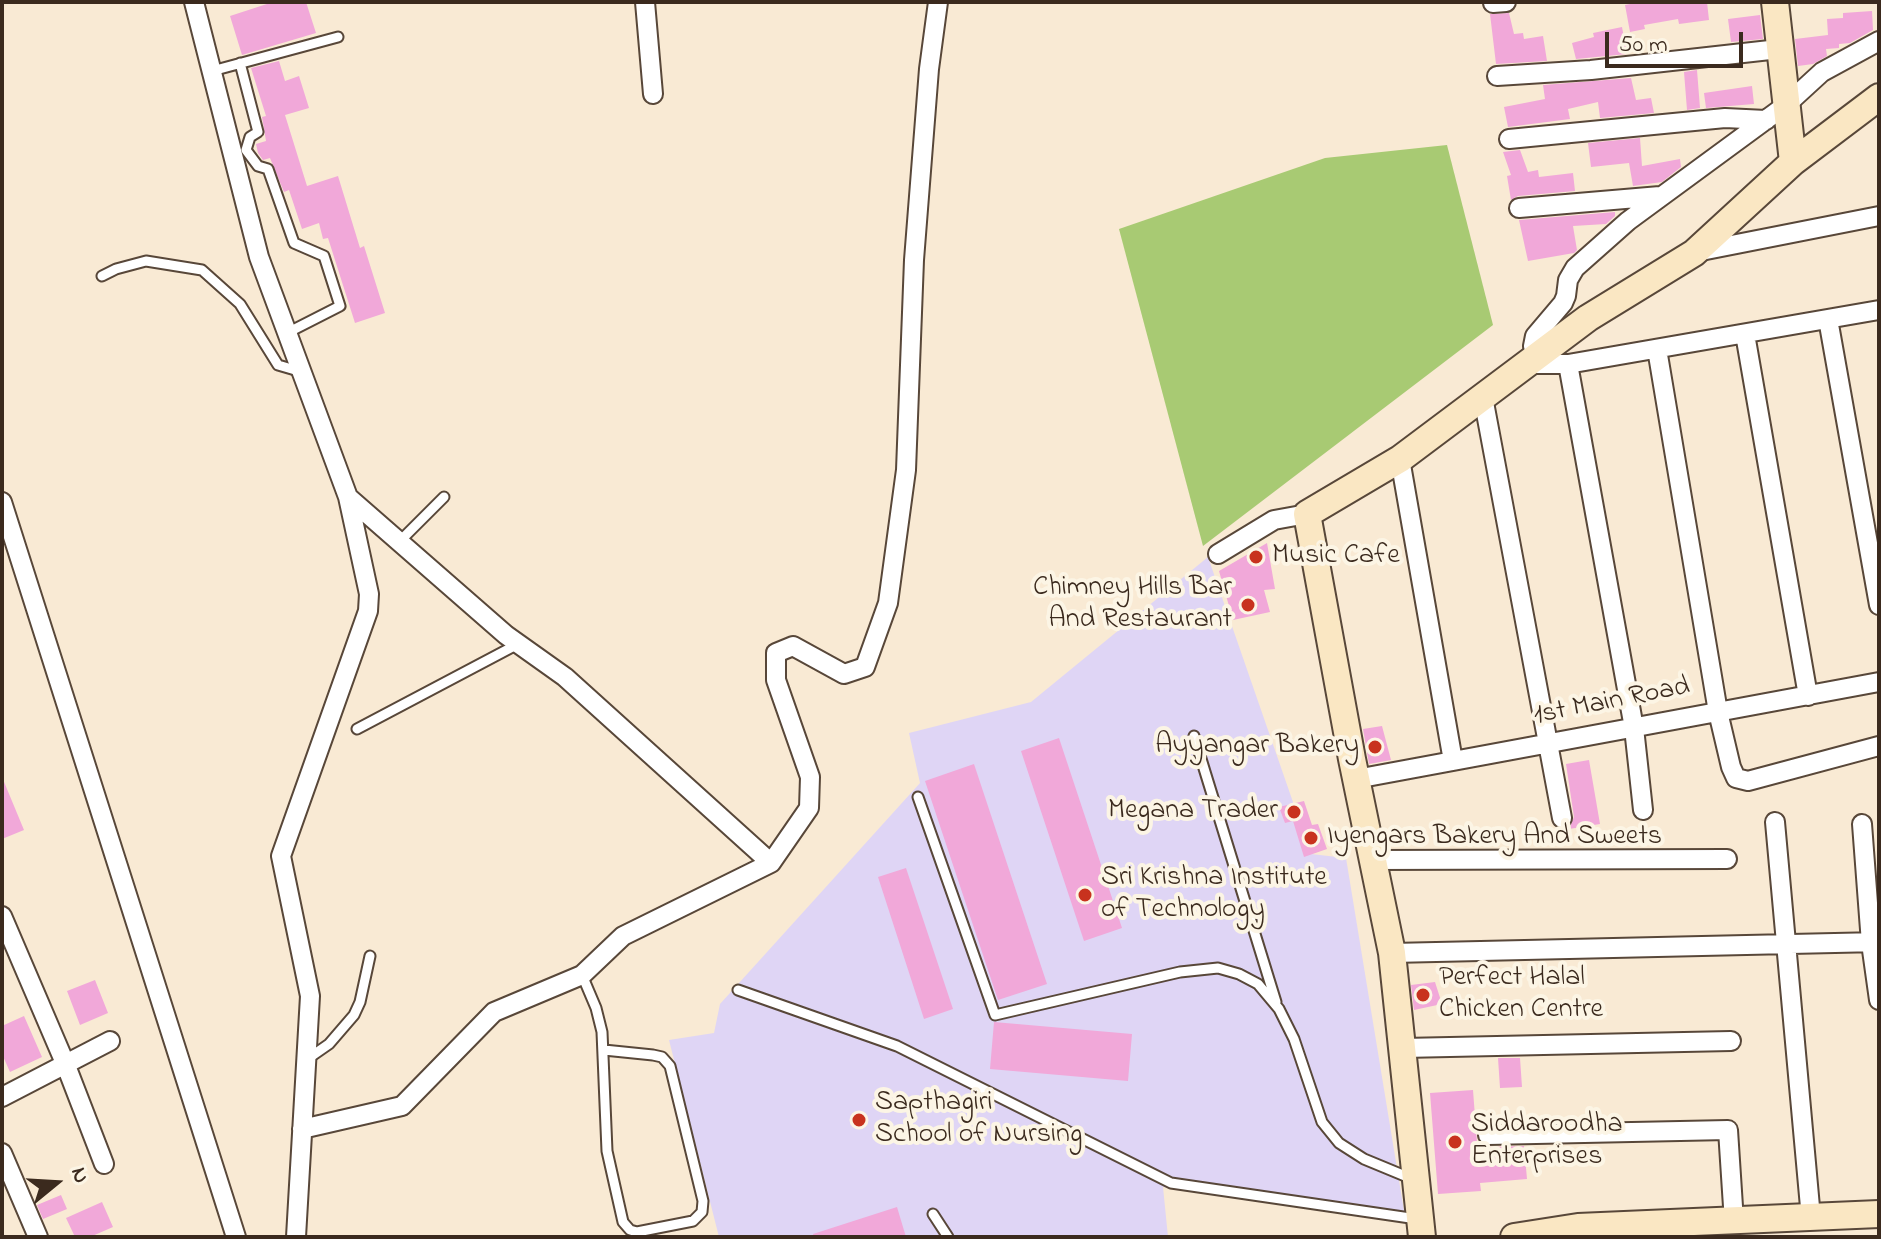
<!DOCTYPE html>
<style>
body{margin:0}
#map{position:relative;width:1881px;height:1239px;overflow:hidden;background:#f9ead4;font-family:"Indie Flower",sans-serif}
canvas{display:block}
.frame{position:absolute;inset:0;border:4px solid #3b2a1e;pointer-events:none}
.north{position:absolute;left:16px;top:1143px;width:80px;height:80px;-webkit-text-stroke:6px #fcf5e5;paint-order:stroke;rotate:72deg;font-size:22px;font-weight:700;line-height:32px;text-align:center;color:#3b2a1e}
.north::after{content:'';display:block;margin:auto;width:28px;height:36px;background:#3b2a1e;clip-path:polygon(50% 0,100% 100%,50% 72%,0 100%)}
.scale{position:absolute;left:1605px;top:32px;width:138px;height:36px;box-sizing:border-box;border:4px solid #3b2a1e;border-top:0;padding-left:10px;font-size:24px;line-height:28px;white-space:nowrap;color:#3b2a1e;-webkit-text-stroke:6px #fcf5e5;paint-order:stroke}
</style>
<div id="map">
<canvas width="1881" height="1239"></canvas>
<div class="frame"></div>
<div class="north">N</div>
<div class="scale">50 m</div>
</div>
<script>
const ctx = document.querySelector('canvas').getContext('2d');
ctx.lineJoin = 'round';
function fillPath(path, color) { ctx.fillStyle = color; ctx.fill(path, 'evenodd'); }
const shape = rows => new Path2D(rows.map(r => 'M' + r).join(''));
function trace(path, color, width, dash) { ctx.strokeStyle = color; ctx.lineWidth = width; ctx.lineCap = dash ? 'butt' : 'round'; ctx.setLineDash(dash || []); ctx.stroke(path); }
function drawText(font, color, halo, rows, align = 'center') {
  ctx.font = font + ' "Indie Flower",sans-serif'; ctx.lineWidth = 8; ctx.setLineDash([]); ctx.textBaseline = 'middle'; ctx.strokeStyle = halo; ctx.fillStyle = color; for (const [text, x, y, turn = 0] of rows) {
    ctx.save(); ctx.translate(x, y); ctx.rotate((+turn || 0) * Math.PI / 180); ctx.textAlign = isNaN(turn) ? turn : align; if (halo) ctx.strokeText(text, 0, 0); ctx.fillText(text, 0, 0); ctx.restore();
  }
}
const built = shape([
 [1208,557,1311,854,1346,858,1405,1217,1163,1187,1168,1237,719,1237,669,1040,714,1033,720,1004,920,783,909,733,1031,702]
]);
const green = shape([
 [1447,145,1493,325,1203,546,1119,229,1325,158]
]);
const building = shape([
 [273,2,306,2,316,33,242,55,230,16],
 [1640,2,1707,2,1709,20,1679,24,1678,19,1644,25,1645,29,1630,32,1625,5],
 [1872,11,1873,30,1850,43,1839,44,1839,48,1826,49,1827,56,1813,64,1798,66,1795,39,1828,35,1827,19,1843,18,1843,13],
 [1509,13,1514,34,1523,33,1524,39,1543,36,1547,61,1496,64,1490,14],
 [1760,15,1763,39,1731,42,1728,19],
 [1622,27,1627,54,1576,59,1572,43,1594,37,1593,33],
 [279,61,285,81,299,76,309,108,285,115,307,186,338,176,360,248,364,246,385,313,355,323,328,238,323,239,319,223,302,229,289,190,284,192,270,158,263,160,258,153,256,144,266,141,262,117,266,116,251,68],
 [1697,70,1700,108,1687,110,1684,72],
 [1631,78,1636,100,1651,98,1654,113,1600,118,1598,102,1568,109,1570,119,1508,127,1504,107,1545,99,1543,85],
 [1752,86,1754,104,1706,108,1704,93],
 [1640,138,1642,166,1680,159,1681,167,1662,182,1633,186,1629,163,1591,167,1588,143],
 [1520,150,1528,172,1538,170,1539,177,1573,173,1575,191,1518,196,1511,200,1507,176,1511,175,1503,152],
 [1615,212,1615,216,1606,224,1573,226,1577,250,1574,253,1528,261,1519,220],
 [1267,543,1275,589,1264,590,1270,612,1233,620,1219,571],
 [1382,726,1391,760,1369,764,1363,729],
 [1059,738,1122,928,1084,941,1021,751],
 [1589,760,1600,824,1569,829,1574,817,1566,764],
 [974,764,1047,984,998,1000,925,781],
 [2,777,24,830,2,839],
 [1304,801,1312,825,1318,824,1327,849,1304,857,1293,821,1285,823,1279,807],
 [906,868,953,1009,924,1019,878,877],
 [95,980,108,1013,80,1025,67,991],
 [1435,982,1442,1004,1414,1010,1411,985],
 [24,1016,42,1057,10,1072,2,1054,2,1026],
 [994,1022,1132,1034,1128,1081,990,1069],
 [1498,1058,1520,1058,1522,1087,1500,1088],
 [1473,1090,1477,1143,1488,1147,1524,1146,1527,1179,1480,1183,1481,1191,1438,1194,1430,1093],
 [61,1195,67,1209,43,1219,37,1205],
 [102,1202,113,1227,90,1237,75,1237,66,1218],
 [897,1207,906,1237,814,1237,813,1234]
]);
const lane = shape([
 [240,63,258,132,250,137,246,150,258,166,268,169,294,243,324,256,340,306,287,333],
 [212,71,338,37],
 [102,276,116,269,146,261,202,270,240,304,278,365,302,372],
 [400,541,444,497],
 [357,729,518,644],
 [1194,736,1276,1002],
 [918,797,995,1015,1180,972,1218,968,1239,974,1258,984,1279,1009,1294,1039,1322,1122,1339,1143,1364,1159,1410,1178],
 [582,975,596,1008,602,1032,607,1151,623,1222,630,1230,637,1232,693,1221,702,1212,703,1201,670,1066,662,1057,653,1055,604,1050],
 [738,990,897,1046,1171,1183,1417,1219],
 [306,1060,329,1044,354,1015,360,1002,370,956],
 [933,1214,948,1237]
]);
const street = shape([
 [194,2,259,257,348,497,369,594,368,611,281,856,310,996,296,1237],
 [645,2,653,94],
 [1493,3,1506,2],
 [1497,76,1591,70,1779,49],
 [1509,139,1725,118,1766,120],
 [1519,208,1660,196],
 [1696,252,1879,216],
 [1828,319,1879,605],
 [1745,334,1808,696],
 [1657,349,1718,712,1731,767,1736,778,1748,781,1879,746],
 [1536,357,1533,346,1535,336,1563,303,1566,296,1568,280,1575,268,1628,221,1786,105,1822,72,1879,41],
 [1526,364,1568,364,1879,310],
 [1568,364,1634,728,1643,810],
 [1483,397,1562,818],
 [1400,459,1453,761],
 [348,497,506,635,565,677,771,863],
 [2,502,236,1237],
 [1218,554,1274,520,1307,514],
 [1356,779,1879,682],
 [1775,822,1811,1218],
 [1862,824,1871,943,1879,1000],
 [1372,860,1727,859],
 [2,916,65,1063,104,1164],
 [1392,953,1879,942],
 [1403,1048,1731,1041],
 [2,1097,110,1041],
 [302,1129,402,1106,494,1012,582,975,623,936,771,863,809,808,810,777,776,680,776,653,793,646,844,674,865,667,888,603,906,470,914,260,929,69,938,2],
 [1488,1135,1728,1130,1734,1222],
 [2,1153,38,1237]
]);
const secondary = shape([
 [1775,2,1793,162],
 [1422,1237,1392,953,1352,759,1307,514,1400,459,1588,318,1694,253,1793,162,1879,97],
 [1514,1237,1578,1227,1879,1214]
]);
const markers = [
 [1256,557,8,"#c8321e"],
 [1248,605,8,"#c8321e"],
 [1375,747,8,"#c8321e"],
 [1294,812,8,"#c8321e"],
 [1311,838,8,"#c8321e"],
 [1085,895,8,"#c8321e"],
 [1423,995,8,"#c8321e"],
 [859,1120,8,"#c8321e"],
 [1455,1142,8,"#c8321e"]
];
const poiNames = [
 ["Music Cafe",1272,557],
 ["Chimney Hills Bar",1232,589,"right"],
 ["And Restaurant",1232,621,"right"],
 ["Ayyangar Bakery",1359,747,"right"],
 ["Megana Trader",1278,812,"right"],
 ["Iyengars Bakery And Sweets",1327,838],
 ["Sri Krishna Institute",1101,879],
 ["of Technology",1101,911],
 ["Perfect Halal",1439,979],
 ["Chicken Centre",1439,1011],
 ["Sapthagiri",875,1104],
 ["School of Nursing",875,1136],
 ["Siddaroodha",1471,1126],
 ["Enterprises",1471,1158]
];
const streetNames = [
 ["1st Main Road",1612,703,-11]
];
fillPath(built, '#dfd5f5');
fillPath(green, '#a8ca73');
fillPath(building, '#f1a8d9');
trace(lane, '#584739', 13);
trace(street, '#584739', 22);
trace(secondary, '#584739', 30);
trace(lane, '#fff', 9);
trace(street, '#fff', 18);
trace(secondary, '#fae7c3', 26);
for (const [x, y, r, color] of markers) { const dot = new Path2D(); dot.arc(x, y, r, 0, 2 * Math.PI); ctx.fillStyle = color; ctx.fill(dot); trace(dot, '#fcf5e5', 3); }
drawText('28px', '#3b2a1e', '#fcf5e5', poiNames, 'left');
drawText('28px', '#3b2a1e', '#fcf5e5', streetNames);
</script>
